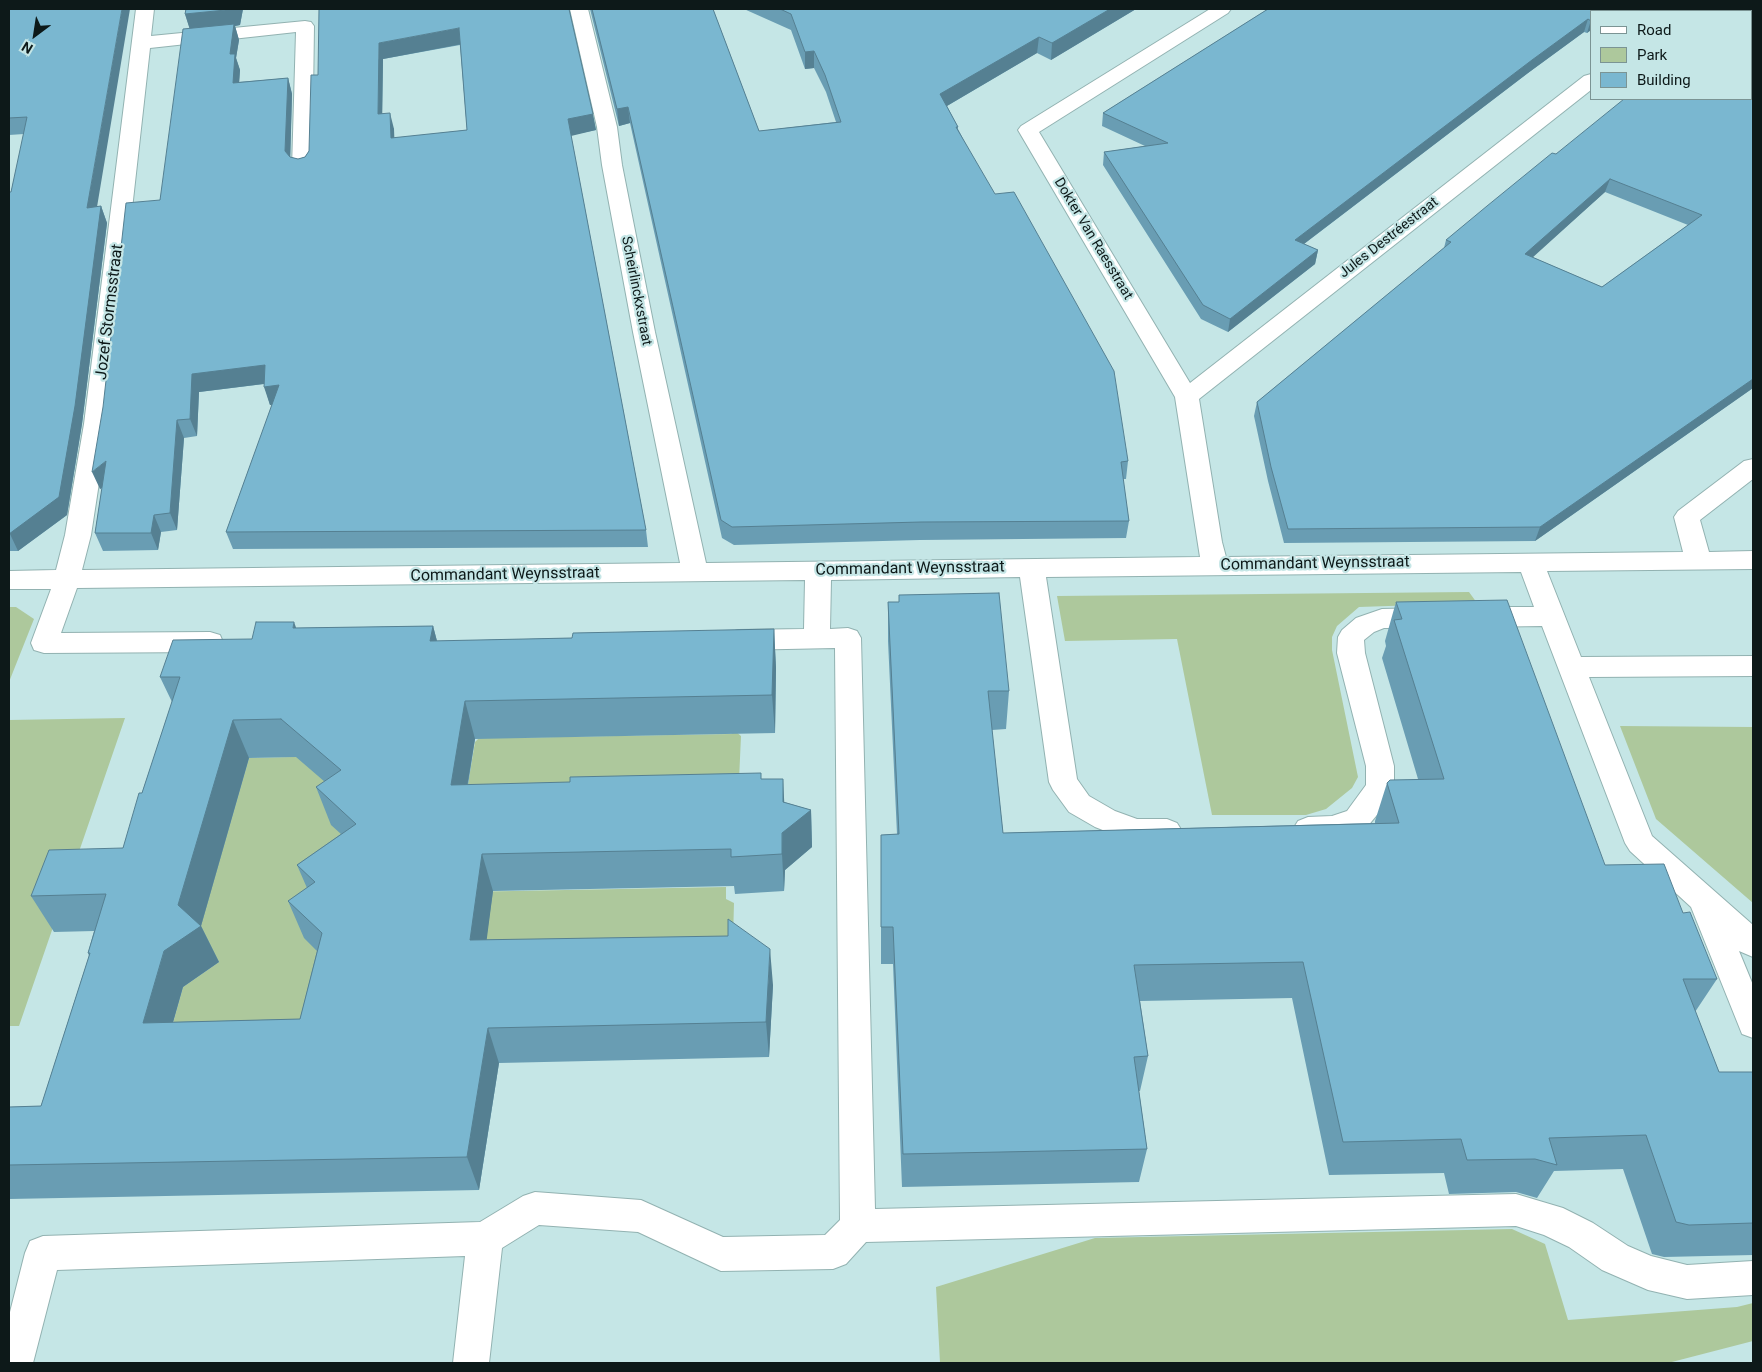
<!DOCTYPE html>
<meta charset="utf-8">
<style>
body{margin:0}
#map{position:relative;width:1762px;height:1372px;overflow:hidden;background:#c5e6e6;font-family:Roboto,sans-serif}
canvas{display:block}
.frame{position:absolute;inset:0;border:10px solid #0d1919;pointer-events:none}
.legend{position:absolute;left:1590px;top:10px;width:162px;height:90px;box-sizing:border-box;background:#c5e6e6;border:1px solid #7b9494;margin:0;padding:6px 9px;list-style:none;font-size:15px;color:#0d1919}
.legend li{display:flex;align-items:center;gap:10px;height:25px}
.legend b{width:25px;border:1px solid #7b9494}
.north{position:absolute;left:10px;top:10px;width:50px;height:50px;-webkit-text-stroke:4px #c5e6e6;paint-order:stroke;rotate:211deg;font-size:14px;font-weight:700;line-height:20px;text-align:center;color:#0d1919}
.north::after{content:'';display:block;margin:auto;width:18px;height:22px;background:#0d1919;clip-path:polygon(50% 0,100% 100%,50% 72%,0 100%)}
</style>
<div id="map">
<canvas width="1762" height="1372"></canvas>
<div class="frame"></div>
<ul class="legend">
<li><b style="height:6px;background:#fff"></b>Road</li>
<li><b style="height:14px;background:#adc89c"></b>Park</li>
<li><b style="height:14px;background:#7ab7d0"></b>Building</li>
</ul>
<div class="north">N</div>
</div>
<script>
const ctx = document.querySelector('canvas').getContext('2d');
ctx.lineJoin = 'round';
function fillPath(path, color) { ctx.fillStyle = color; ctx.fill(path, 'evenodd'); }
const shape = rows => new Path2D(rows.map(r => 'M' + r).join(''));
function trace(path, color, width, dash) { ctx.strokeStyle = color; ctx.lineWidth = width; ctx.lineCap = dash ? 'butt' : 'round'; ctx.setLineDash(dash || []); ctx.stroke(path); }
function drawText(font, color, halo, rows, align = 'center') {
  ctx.font = font + ' Roboto,sans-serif'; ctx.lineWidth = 4.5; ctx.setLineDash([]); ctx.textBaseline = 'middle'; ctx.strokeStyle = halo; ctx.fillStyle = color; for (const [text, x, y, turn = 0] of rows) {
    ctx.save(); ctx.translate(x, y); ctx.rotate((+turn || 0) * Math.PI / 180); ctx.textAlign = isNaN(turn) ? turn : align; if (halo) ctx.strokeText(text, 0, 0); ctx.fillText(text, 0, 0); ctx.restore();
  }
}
const green = shape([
 [1469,592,1477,603,1359,607,1337,626,1332,637,1332,650,1358,777,1352,788,1326,809,1306,815,1212,815,1177,639,1065,641,1057,596],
 [9,607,16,607,34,619,9,682],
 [125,718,19,1026,9,1026,9,720],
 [1620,726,1753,727,1753,903,1656,819],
 [735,731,741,736,738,802,462,820,475,742,481,736,501,738,731,734],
 [380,755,351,844,337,970,314,1065,160,1069,183,987,219,962,196,942,249,758],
 [726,887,726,899,734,903,732,975,470,977,460,892],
 [1512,1229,1545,1244,1568,1320,1737,1307,1753,1303,1753,1341,1668,1363,940,1363,936,1287,1095,1238]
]);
const minor = shape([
 [136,9,154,9,151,36,305,21,311,22,314,26,312,168,309,172,302,174,295,172,292,168,296,32,150,48,108,424,91,535,82,570,680,563,633,332,602,165,597,127,570,9,588,9,617,127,622,165,655,332,706,563,1200,557,1175,397,1018,130,1021,126,1210,9,1231,9,1228,13,1039,132,1190,383,1584,76,1591,74,1591,90,1199,399,1222,542,1226,557,1683,552,1674,517,1678,511,1744,461,1753,459,1753,479,1700,520,1709,552,1753,551,1753,569,1547,571,1581,657,1753,656,1753,676,1589,677,1652,836,1753,925,1753,957,1739,951,1753,985,1753,1038,1742,1034,1691,907,1630,851,1625,843,1542,626,1477,627,1468,624,1464,617,1468,610,1477,607,1534,607,1521,572,1046,577,1077,779,1089,796,1115,811,1137,819,1167,819,1177,823,1182,831,1177,839,1167,843,1136,843,1095,827,1069,812,1053,790,1049,782,1020,577,831,580,830,629,848,628,857,631,861,638,875,1209,1516,1194,1563,1208,1593,1223,1628,1246,1651,1256,1687,1265,1753,1261,1753,1295,1687,1299,1648,1290,1602,1270,1569,1247,1544,1235,1516,1226,866,1242,846,1264,833,1269,721,1271,638,1232,539,1225,502,1248,489,1363,453,1363,465,1256,57,1270,33,1363,9,1363,9,1316,25,1253,30,1241,43,1236,480,1222,523,1196,535,1192,641,1200,723,1237,825,1235,840,1220,835,648,738,650,729,647,725,640,729,633,738,630,804,629,805,580,77,588,61,633,210,632,220,635,223,642,220,649,210,652,44,653,34,650,31,643,51,589,9,589,9,571,56,570,65,535,84,424,136,9],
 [1671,9,1690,9,1688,11,1669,11,1671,9],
 [1429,608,1438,611,1442,618,1438,625,1429,628,1384,628,1374,632,1364,640,1365,653,1394,766,1394,785,1381,810,1367,827,1334,840,1308,841,1298,837,1293,829,1298,821,1308,817,1332,816,1347,811,1366,785,1366,766,1337,653,1338,637,1342,630,1356,618,1382,609,1429,608]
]);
const wall = shape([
 [9,9,97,207,101,206,107,223,82,424,67,515,18,551,9,551,9,192,11,192,24,134,9,135],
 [186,9,243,9,240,25,235,26,239,40,236,58,240,70,239,82,288,78,292,94,290,157,298,159,305,157,309,151,318,75,569,9,596,130,571,135,646,530,648,547,233,549,226,532,272,405,270,405,264,384,199,392,197,436,184,438,177,530,161,532,158,550,103,551,95,533,102,488,100,489,160,200,190,29,185,14],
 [460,45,467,130,394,138,394,129,382,113,383,59],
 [590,9,713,9,759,131,836,122,826,92,814,68,805,69,791,30,744,9,1136,9,1051,60,1037,53,947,106,958,127,958,129,1128,461,1126,479,1123,479,1129,521,1126,538,920,540,734,545,722,538,630,123,619,126],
 [1268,9,1619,9,1615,11,1591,11,1591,30,1587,33,1584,32,1528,73,1304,244,1318,250,1315,264,1228,332,1201,319,1103,165,1104,152,1145,146,1102,126,1103,113],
 [1713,9,1753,9,1753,388,1535,541,1284,543,1268,481,1254,416,1257,402,1444,248,1446,240,1556,154,1751,11,1721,11],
 [1605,192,1688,225,1602,287,1532,257],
 [899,595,1009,691,1006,729,992,730,1003,833,1375,823,1375,821,1387,783,1418,779,1382,658,1386,646,1385,641,1396,602,1605,865,1683,913,1717,979,1695,1012,1719,1072,1753,1072,1753,1255,1664,1257,1652,1254,1623,1169,1554,1171,1537,1198,1516,1192,1449,1194,1444,1173,1329,1175,1292,998,1140,1001,1148,1056,1140,1091,1139,1091,1147,1149,1139,1182,902,1187,893,964,881,964,881,835,897,834,888,641,888,602,899,602],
 [433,626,437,641,572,638,774,629,776,668,775,733,475,739,468,785,762,779,784,802,811,810,812,847,785,870,784,891,735,894,734,886,493,891,486,940,773,985,769,1057,499,1063,479,1190,9,1199,9,1107,41,1106,89,956,88,953,94,931,54,932,31,896,123,848,142,793,172,702,160,677,252,639,297,628],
 [296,757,325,782,316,787,331,825,341,834,297,865,307,888,288,901,304,938,317,951,300,1019,173,1022,183,987,219,962,201,926,249,758]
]);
const shadedWall = shape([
 [122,9,130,9,94,225,87,208],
 [236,9,243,9,240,25,235,26,239,40,236,58,240,70,238,100,190,30,185,14],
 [1110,9,1136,9,1051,60,1052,43],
 [1606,9,1619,9,1615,11,1603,11],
 [1588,19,1584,32,1528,73,1292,253,1295,240,1532,60],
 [1591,20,1591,30,1587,33],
 [459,28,462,44,383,59,382,131,378,114,379,43],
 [1039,37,1037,53,940,110,940,94],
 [814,51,814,68,805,69,805,52],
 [288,78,292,94,290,168,285,151],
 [628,107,630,123,619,126,617,109],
 [390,113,394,129,395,155,391,138],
 [593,114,596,130,571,136,568,119],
 [1610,179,1605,192,1521,268,1525,254],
 [101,206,107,223,82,424,67,515,18,551,10,534],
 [1318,250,1315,264,1228,332,1230,319],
 [265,365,271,383,199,392,197,436,190,419,192,374],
 [1753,379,1753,388,1535,541,1540,527],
 [279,385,285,403,270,405,264,387],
 [177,420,184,438,177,530,170,513],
 [106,461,114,479,100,489,92,472],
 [154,515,161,532,158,550,151,533],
 [294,622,308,660,293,628],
 [433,626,443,664,430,641],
 [774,629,776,668,775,733,772,695],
 [465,701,475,739,461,823,451,785],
 [233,720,249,758,201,926,219,962,183,987,163,1058,143,1023],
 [783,779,785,816,811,810,812,847,785,870,784,891,782,854,783,802],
 [482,854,493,891,482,976,470,940],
 [770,949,773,985,769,1057,766,1022],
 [488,1028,499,1063,479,1190,467,1157]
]);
const building = shape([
 [9,9,122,9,87,208,101,206,75,406,59,497,9,534,9,192,11,192,27,117,9,118,9,9],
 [186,9,236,9,185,14,186,9],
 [319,9,569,9,593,114,568,119,646,530,226,532,279,385,264,387,265,365,192,374,190,419,177,420,170,513,154,515,151,533,95,533,106,461,92,472,103,407,126,203,160,200,183,29,234,24,230,54,235,54,233,83,288,78,285,151,290,157,298,159,305,157,309,151,311,75,318,75,319,9],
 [459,28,467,130,391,138,390,113,378,114,379,43,459,28],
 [592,9,713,9,759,131,841,122,825,75,814,51,805,52,791,14,780,9,1110,9,1052,43,1039,37,940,94,958,127,956,127,995,194,1014,192,1114,371,1128,461,1121,462,1129,521,921,522,732,527,721,520,628,107,617,109,592,9],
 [1268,9,1606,9,1603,11,1591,11,1591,21,1588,19,1532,60,1295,240,1318,250,1230,319,1203,305,1104,152,1168,143,1103,113,1268,9],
 [1734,9,1753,9,1753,379,1540,527,1288,529,1271,467,1257,402,1451,242,1446,240,1487,206,1552,153,1556,154,1624,99,1751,99,1751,11,1731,11,1734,9],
 [1610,179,1702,215,1602,287,1525,254,1610,179],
 [999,593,1009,691,988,691,1003,833,1399,823,1387,783,1390,780,1444,779,1394,620,1402,619,1396,602,1507,600,1605,865,1664,864,1683,913,1690,912,1717,979,1683,979,1719,1072,1753,1072,1753,1223,1689,1225,1676,1222,1646,1135,1549,1138,1557,1165,1535,1159,1467,1160,1461,1139,1343,1142,1303,962,1134,965,1148,1056,1134,1057,1147,1149,903,1154,893,927,881,927,881,835,899,834,888,602,899,602,899,595,999,593],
 [256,622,294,622,293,628,433,626,430,641,572,638,573,633,774,629,772,695,465,701,451,785,570,782,570,777,761,773,761,779,783,779,783,802,811,810,782,833,782,854,731,857,731,849,482,854,470,940,728,936,728,919,770,949,766,1022,488,1028,467,1157,9,1165,9,1107,41,1106,90,953,88,953,106,894,31,896,49,850,123,848,139,793,142,793,180,677,160,677,173,640,252,639,256,622],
 [281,719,341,770,316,787,356,824,297,865,315,882,288,901,322,933,300,1019,143,1023,164,951,201,926,178,905,233,720,281,719]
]);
const farStreetnames = [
 ["Jules Destréestraat",1389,238,-38],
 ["Dokter Van Raesstraat",1093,239,59],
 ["Scheirlinckxstraat",636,291,79]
];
const streetNames = [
 ["Jozef Stormsstraat",110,312,-83],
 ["Commandant Weynsstraat",1315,564,-1],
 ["Commandant Weynsstraat",910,569,-1],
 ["Commandant Weynsstraat",505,575,-1]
];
fillPath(green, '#adc89c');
trace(minor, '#92b2b1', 2);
fillPath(minor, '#fff');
fillPath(wall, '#699db3');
fillPath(shadedWall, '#558092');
fillPath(building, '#7ab7d0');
trace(building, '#558092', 1);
drawText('14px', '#0d1919', '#c5e6e6', farStreetnames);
drawText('16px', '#0d1919', '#c5e6e6', streetNames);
</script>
